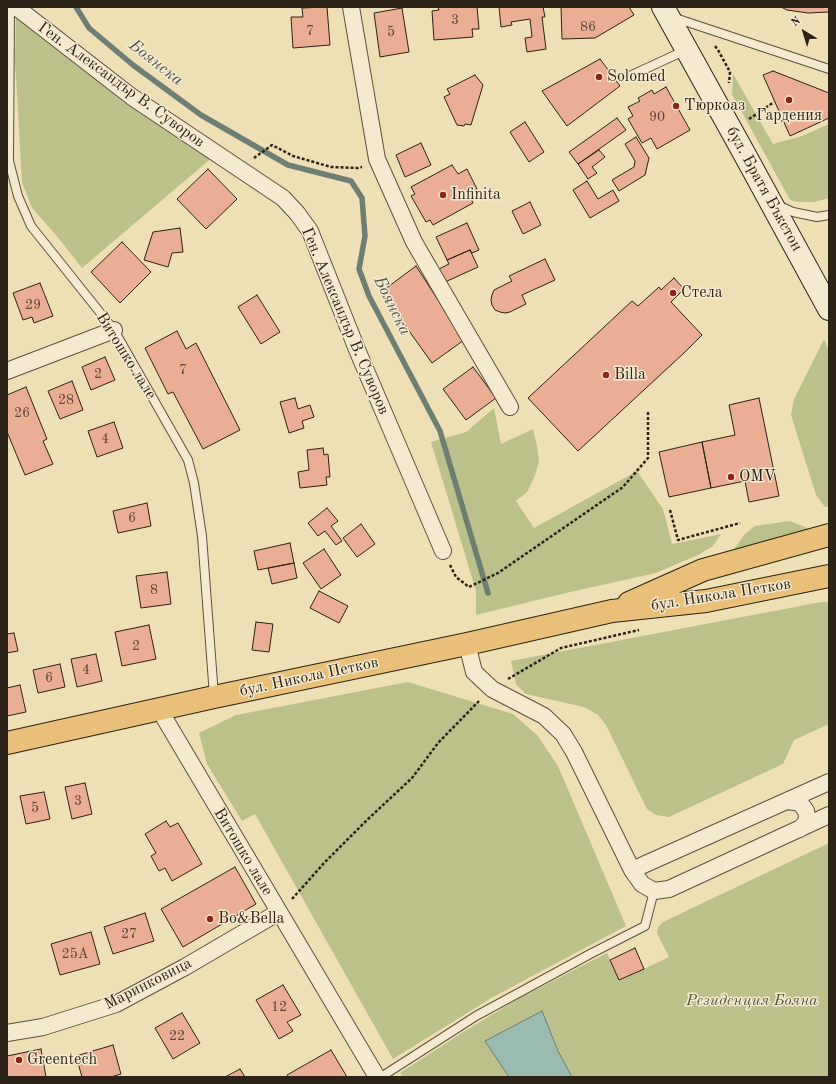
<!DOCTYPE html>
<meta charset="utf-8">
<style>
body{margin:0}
#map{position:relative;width:836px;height:1084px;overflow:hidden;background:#efdfb5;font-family:"Old Standard TT",serif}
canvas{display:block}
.frame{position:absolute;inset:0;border:8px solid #2c2215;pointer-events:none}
.north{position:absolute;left:784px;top:12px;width:40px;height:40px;-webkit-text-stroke:3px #f5eacf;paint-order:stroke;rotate:322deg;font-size:11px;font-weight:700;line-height:16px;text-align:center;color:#2c2215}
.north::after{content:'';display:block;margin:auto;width:14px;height:18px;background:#2c2215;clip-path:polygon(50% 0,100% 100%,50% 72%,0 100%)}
</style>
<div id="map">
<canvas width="836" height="1084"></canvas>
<div class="frame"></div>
<div class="north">N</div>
</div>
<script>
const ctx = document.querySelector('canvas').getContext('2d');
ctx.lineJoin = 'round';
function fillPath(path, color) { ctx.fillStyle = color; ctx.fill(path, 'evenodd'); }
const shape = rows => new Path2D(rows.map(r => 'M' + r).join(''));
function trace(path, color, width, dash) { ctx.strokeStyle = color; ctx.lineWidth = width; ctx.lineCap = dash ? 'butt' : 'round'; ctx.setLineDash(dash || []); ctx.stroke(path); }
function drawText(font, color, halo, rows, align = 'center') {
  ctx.font = font + ' "Old Standard TT",serif'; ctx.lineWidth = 3; ctx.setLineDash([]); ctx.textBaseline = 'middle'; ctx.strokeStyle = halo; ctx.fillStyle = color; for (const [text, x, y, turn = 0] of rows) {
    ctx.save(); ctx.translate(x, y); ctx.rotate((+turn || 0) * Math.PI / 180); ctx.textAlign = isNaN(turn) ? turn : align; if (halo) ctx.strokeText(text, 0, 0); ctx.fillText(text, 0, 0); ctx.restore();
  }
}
const green = shape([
 [16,18,42,32,214,156,82,268,56,235,32,208,22,182,15,60],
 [733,74,773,144,802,136,829,124,829,198,814,202,804,202,792,201,789,198,732,94],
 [824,339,829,351,829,507,825,507,816,495,791,415,794,399],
 [494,408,501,444,533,429,537,446,539,462,534,478,527,492,516,501,534,528,637,471,663,509,672,544,721,534,713,546,700,554,656,573,566,593,476,615,476,591,431,442,466,432],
 [790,521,810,529,729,556,745,534,755,526],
 [821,602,829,602,829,724,794,740,783,764,669,817,656,815,647,809,606,725,598,715,584,707,526,694,516,684,511,661],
 [408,682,513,714,537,735,558,766,626,926,493,997,393,1059,255,814,242,821,207,764,199,733,236,715],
 [829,843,829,1077,403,1077,400,1073,460,1034,518,999,607,953,620,980,669,957,657,933,658,927,663,922]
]);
const water = shape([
 [542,1011,558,1051,572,1077,509,1077,485,1041,542,1011]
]);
const stream = shape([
 [76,7,89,28,133,65,201,115,288,165,351,181,362,198,365,236,359,269,369,296,440,431,488,593]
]);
const building = shape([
 [327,7,330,45,293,48,291,17,303,17,302,8,327,7],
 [438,7,477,7,479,29,472,29,473,37,434,40,432,11,439,10,438,7],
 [499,7,543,7,545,17,542,17,546,49,527,52,525,38,532,37,530,19,511,22,512,25,501,27,499,7],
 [561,7,629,7,634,15,595,38,562,39,561,7],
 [781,7,829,7,829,12,808,13,787,10,781,7],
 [402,8,409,52,380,57,374,13,402,8],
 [600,59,620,86,567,126,542,91,600,59],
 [773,71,829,93,829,118,790,136,763,75,773,71],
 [475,75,483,85,471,125,465,124,464,126,457,125,444,97,450,94,447,89,475,75],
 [666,87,690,130,657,149,651,138,642,143,628,119,633,116,628,107,640,101,638,98,652,90,654,94,666,87],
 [617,118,626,130,578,164,569,152,617,118],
 [525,122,544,152,529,162,510,132,525,122],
 [636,137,649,158,645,175,619,191,612,180,634,167,635,161,625,144,636,137],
 [421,143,431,165,405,177,396,155,421,143],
 [599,150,605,157,592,167,597,173,588,179,578,164,599,150],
 [452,165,458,174,467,169,477,189,469,194,473,203,433,225,430,220,426,222,411,196,415,194,411,187,452,165],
 [208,169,237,199,206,229,177,199,208,169],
 [587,181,598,199,613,190,619,201,590,218,573,190,587,181],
 [530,202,541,225,523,234,512,211,530,202],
 [467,223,479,250,472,253,470,250,447,260,436,237,467,223],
 [180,228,183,252,172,253,168,267,144,260,153,232,180,228],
 [122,242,151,272,120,303,91,272,122,242],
 [470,250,478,267,445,282,439,269,449,264,447,260,470,250],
 [545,259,555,280,522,295,526,304,510,312,505,313,500,312,495,310,492,305,491,300,492,295,494,290,512,281,509,276,545,259],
 [416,266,464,340,432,363,381,292,416,266],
 [674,278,684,289,671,302,702,335,685,352,578,451,528,398,632,301,638,306,659,287,661,290,674,278],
 [40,283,53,316,34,323,32,317,23,320,13,293,40,283],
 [257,295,280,332,261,344,238,307,257,295],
 [177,331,186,349,196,343,240,430,203,449,173,392,168,394,145,348,177,331],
 [105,357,115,380,91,390,82,367,105,357],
 [473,367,496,398,466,420,443,389,473,367],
 [72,381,83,410,60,419,48,391,72,381],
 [26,387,47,439,43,441,53,464,25,475,7,432,7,395,26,387],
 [295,398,298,409,310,405,314,417,302,421,304,428,289,433,280,402,295,398],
 [759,398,779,496,749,502,745,481,711,488,702,442,735,435,729,405,759,398],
 [114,422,123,448,97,457,88,431,114,422],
 [702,442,711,488,669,497,659,452,702,442],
 [323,448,324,455,328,454,330,477,326,477,327,485,300,488,298,472,309,470,307,450,323,448],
 [147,503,151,526,118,533,113,511,147,503],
 [327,508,338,521,331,526,342,541,336,545,325,531,318,536,308,523,327,508],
 [361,524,375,544,357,557,343,538,361,524],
 [290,543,294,563,258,570,254,551,290,543],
 [324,549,341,575,321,589,303,563,324,549],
 [294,563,297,578,272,584,268,568,294,563],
 [167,572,171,604,141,608,136,576,167,572],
 [319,591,348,606,339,623,310,608,319,591],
 [256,622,273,624,269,652,252,650,256,622],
 [149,625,156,659,122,666,115,632,149,625],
 [14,633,18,651,7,653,7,634,14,633],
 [96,654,102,681,77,687,71,659,96,654],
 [60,664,65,687,38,693,33,670,60,664],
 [20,685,26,712,7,716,7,688,20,685],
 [85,783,92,814,72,819,65,787,85,783],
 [44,792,50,819,26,824,20,796,44,792],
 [166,821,170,827,178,823,202,864,172,881,165,868,159,871,151,856,156,853,145,834,166,821],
 [235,867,256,904,183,947,161,909,235,867],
 [145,913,154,941,113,954,104,927,145,913],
 [91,932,100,964,60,975,51,944,91,932],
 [635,948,644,969,619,980,610,960,635,948],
 [283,985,301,1015,287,1022,293,1031,279,1039,256,1000,283,985],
 [182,1013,200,1043,173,1059,155,1028,182,1013],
 [113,1045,121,1074,111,1077,82,1077,76,1056,113,1045],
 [41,1049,46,1077,7,1077,7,1056,41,1049],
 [331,1050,347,1077,288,1077,287,1075,331,1050],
 [240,1069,245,1077,225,1077,240,1069]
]);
const path = shape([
 [715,46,718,50,730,72,729,83],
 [749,119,774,102],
 [254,158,272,145,293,156,331,167,358,168,362,167],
 [670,510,678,540,740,523],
 [450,565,456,577,469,587,498,573,623,487,648,458,648,410],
 [508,679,561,648,639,630],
 [292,899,325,862,367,820,412,778,438,743,479,701]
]);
const lane = shape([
 [10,7,9,161,18,196,31,226,114,330,188,460,194,483,202,536,214,696],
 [672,17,829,69],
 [632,75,686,50],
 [778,205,793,212,817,217,829,215],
 [381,1077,476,1016,592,953,645,926,654,891]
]);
const street = shape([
 [16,7,132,97,283,198,297,213,310,231,358,352,443,551],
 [351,7,377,159,414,242,510,407],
 [7,371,114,330],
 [467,644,474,672,492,689,544,716,563,734,574,752,632,870,642,884,654,891,669,889,829,815],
 [159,709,377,1077],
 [787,801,795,802,801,804,806,811,807,817,806,822,800,829],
 [632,870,829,782],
 [7,1033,43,1027,116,1004,185,967,279,912]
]);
const secondary = shape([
 [663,7,745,155,829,309]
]);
const highway = shape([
 [629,603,703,570,829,535],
 [7,743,214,697,467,644,612,611,706,601,829,576]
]);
const markers = [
 [599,77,4,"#8f2418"],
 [789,100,4,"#8f2418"],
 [676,106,4,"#8f2418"],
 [443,195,4,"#8f2418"],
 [673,293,4,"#8f2418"],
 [606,375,4,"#8f2418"],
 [731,477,4,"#8f2418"],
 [210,919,4,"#8f2418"],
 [19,1060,4,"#8f2418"]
];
const numberNames = [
 ["3",455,20],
 ["86",588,27],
 ["7",310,31],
 ["5",391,32],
 ["90",657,117],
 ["29",33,305],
 ["7",183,370],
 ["2",98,374],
 ["28",66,400],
 ["26",22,413],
 ["4",105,439],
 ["6",132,518],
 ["8",154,590],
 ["2",136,646],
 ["4",86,670],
 ["6",49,678],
 ["3",78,801],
 ["5",35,808],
 ["27",129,934],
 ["25А",75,954],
 ["12",279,1007],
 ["22",177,1036]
];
const poiNames = [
 ["Solomed",607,77],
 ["Тюркоаз",684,106],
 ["Гардения",789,116,"center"],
 ["Infinita",451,195],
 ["Стела",681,293],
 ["Billa",614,375],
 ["OMV",739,477],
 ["Bo&Bella",218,919],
 ["Greentech",27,1060]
];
const streetNames = [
 ["Ген. Александър В. Суворов",121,85,36],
 ["бул. Братя Бъкстон",764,189,61],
 ["Ген. Александър В. Суворов",345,321,67],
 ["Витошко лале",126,356,58],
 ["бул. Никола Петков",721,595,-9],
 ["бул. Никола Петков",309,677,-12],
 ["Витошко лале",243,852,59],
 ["Маринковица",148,984,-27]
];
const parkNames = [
 ["Резиденция Бояна",752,1001]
];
const waterNames = [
 ["Боянска",156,63,38],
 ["Боянска",392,306,64]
];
fillPath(green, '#bcc18c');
fillPath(water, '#9abcb0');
trace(water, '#6e7e72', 1);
trace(stream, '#6e7e72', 5.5);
fillPath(building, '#eaae94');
trace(building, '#2c2215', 1);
trace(lane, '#5d513d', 10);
trace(street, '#5d513d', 18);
trace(secondary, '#2c2215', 24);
trace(highway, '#2c2215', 24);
trace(path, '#2c2215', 2.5, [3, 2]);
trace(lane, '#f5eacf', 8);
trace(street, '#f5eacf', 16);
trace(secondary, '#f5eacf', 22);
trace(highway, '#e8c07a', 22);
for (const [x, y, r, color] of markers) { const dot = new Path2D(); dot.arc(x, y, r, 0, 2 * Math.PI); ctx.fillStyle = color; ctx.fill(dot); trace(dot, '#f5eacf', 1.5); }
drawText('14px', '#5c4535', null, numberNames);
drawText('16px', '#2c2215', '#f5eacf', poiNames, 'left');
drawText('16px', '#2c2215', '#f5eacf', streetNames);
drawText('italic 16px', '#575239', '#f5eacf', parkNames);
drawText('italic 17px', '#4d5044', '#f5eacf', waterNames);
</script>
